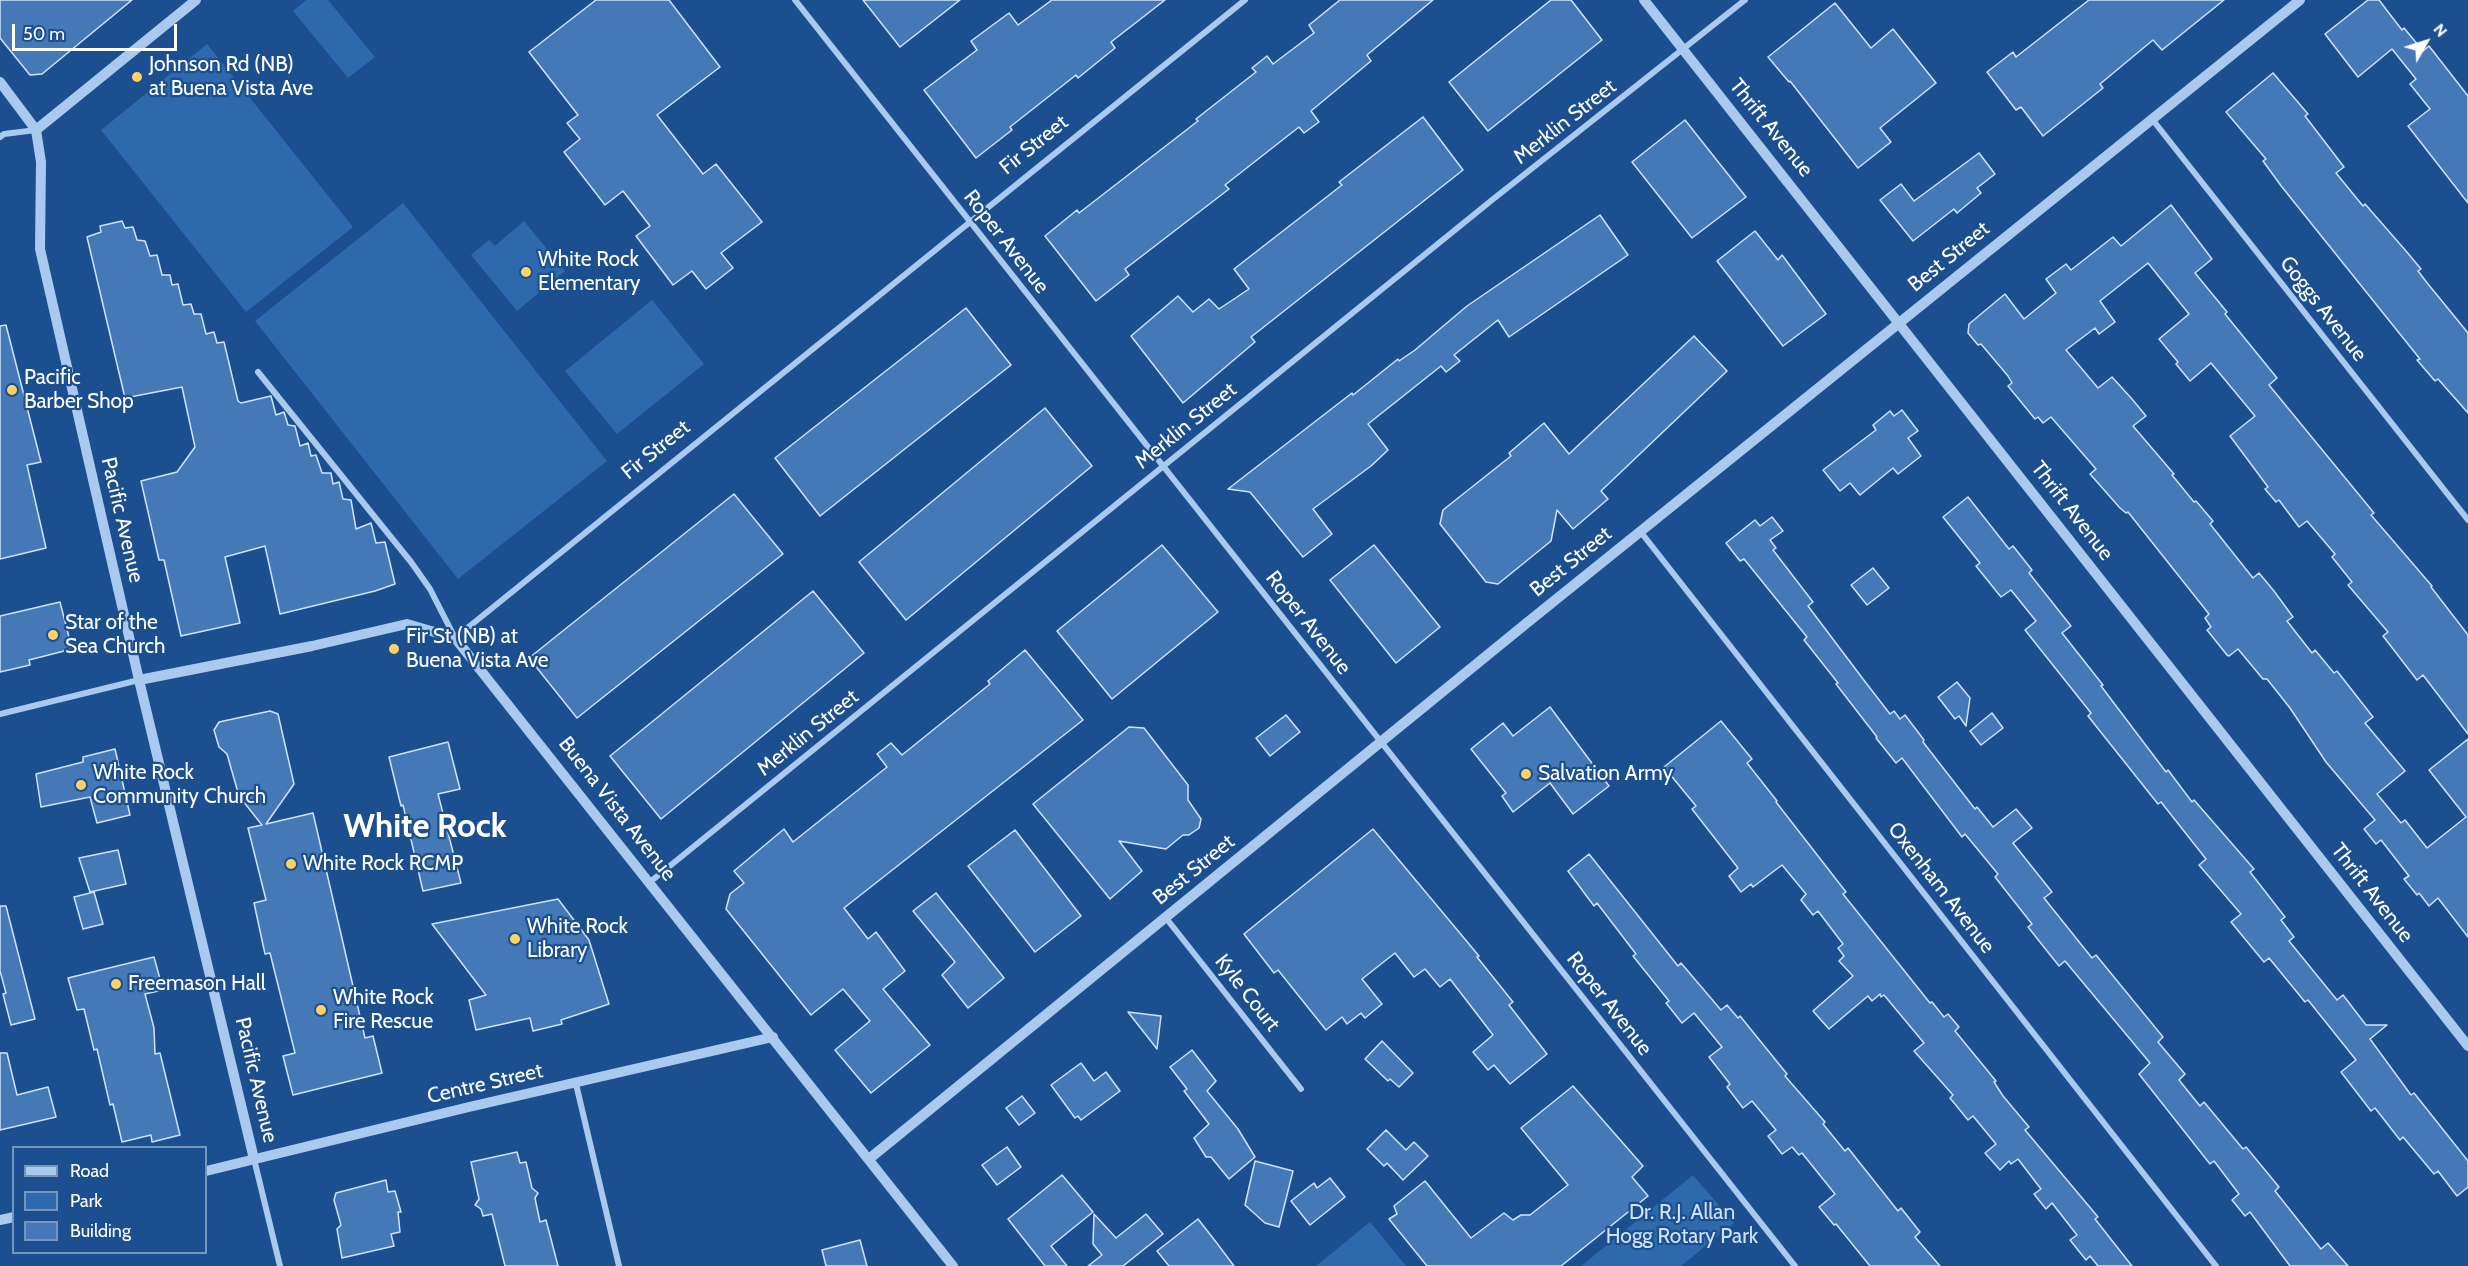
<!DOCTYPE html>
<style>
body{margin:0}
#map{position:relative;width:2468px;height:1266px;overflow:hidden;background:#1b4f8f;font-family:Cabin,sans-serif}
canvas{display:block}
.legend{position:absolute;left:12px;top:1146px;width:195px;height:108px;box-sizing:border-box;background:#1b4f8f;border:2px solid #7695bc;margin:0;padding:8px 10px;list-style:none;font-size:18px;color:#fff}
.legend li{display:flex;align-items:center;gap:12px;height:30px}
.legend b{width:30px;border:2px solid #7695bc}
.north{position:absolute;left:2396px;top:12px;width:60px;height:60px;-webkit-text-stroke:4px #1b4f8f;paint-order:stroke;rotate:51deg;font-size:16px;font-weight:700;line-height:24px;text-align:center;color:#fff}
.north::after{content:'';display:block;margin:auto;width:21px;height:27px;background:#fff;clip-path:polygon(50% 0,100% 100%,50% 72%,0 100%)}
.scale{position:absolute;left:12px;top:24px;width:165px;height:27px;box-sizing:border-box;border:3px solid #fff;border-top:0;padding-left:8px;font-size:18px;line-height:21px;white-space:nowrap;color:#fff;-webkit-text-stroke:4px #1b4f8f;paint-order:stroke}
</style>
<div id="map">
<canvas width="2468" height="1266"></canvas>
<ul class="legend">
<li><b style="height:8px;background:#a9c9ee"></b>Road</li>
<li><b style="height:16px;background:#2e69ad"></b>Park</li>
<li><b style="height:16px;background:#4478b7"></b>Building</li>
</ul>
<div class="north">N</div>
<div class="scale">50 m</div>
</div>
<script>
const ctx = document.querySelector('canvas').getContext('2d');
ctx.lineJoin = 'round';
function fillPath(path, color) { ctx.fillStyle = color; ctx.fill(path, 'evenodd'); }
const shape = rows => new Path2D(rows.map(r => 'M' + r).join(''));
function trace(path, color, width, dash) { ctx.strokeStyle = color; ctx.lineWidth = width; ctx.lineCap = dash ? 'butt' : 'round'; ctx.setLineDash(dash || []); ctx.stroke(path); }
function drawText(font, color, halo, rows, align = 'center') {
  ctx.font = font + ' Cabin,sans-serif'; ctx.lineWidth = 4.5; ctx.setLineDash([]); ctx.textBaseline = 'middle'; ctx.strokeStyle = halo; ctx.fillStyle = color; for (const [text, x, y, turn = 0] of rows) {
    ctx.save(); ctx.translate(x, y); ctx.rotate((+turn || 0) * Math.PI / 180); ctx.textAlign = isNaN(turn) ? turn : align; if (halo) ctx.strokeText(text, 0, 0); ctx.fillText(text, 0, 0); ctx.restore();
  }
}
const green = shape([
 [306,0,328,0,375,57,348,78,293,11],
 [207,44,353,227,246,312,101,130],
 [403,203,607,461,458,579,255,321],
 [524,221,565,271,517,311,471,255,489,240,495,246],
 [652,300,704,364,617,434,565,371],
 [1693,1175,1734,1223,1681,1266,1581,1266],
 [1370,1222,1406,1266,1316,1266]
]);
const building = shape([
 [0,0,132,0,42,74,30,75,0,38,0,0],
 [596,0,669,0,720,67,657,115,703,174,716,164,762,222,721,253,733,268,706,289,692,271,673,285,636,236,650,226,623,191,605,205,564,152,580,139,567,123,578,115,529,52,596,0],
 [863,0,960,0,900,47,863,0],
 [1052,0,1165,0,1111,42,1115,48,1078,78,1076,75,1010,127,1012,130,976,158,924,90,977,50,971,41,1009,13,1018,25,1052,0],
 [1340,0,1433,0,1367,55,1371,61,1311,111,1319,122,1304,133,1299,127,1225,185,1229,189,1125,269,1129,275,1096,301,1045,236,1077,210,1079,213,1198,121,1196,119,1256,72,1252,68,1267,56,1273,64,1314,33,1309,25,1340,0],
 [1551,0,1571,0,1602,40,1488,131,1449,82,1551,0],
 [2089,0,2224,0,2162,50,2153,40,2100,84,2103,88,2043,136,2021,107,2016,110,1987,72,2013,52,2016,57,2089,0],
 [2368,0,2379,0,2402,30,2404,28,2423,51,2429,46,2468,96,2468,203,2408,126,2430,109,2410,84,2416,79,2392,49,2358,77,2325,34,2368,0],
 [1835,3,1871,48,1893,29,1936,83,1880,128,1891,142,1858,168,1790,81,1789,82,1768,57,1835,3],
 [2273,73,2308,114,2305,116,2344,167,2336,173,2363,206,2365,204,2406,251,2421,269,2418,271,2428,284,2468,333,2468,413,2438,379,2435,381,2417,360,2420,359,2282,187,2263,161,2266,159,2226,112,2273,73],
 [1423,117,1463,170,1251,337,1255,342,1183,403,1131,336,1178,296,1193,312,1209,299,1219,309,1249,289,1234,269,1342,185,1339,182,1423,117],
 [1685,120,1746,197,1692,238,1632,162,1685,120],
 [1979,153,1995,174,1977,188,1981,193,1957,213,1954,209,1913,241,1880,200,1901,184,1914,201,1979,153],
 [2171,205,2212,259,2195,273,2227,312,2225,314,2277,378,2269,385,2374,513,2371,515,2432,586,2431,587,2468,635,2468,734,2423,675,2417,680,2383,636,2388,632,2348,585,2352,582,2332,557,2335,554,2307,521,2299,527,2279,500,2276,502,2265,489,2268,487,2230,436,2255,416,2211,363,2190,381,2176,364,2178,362,2159,339,2189,314,2148,263,2100,301,2115,322,2099,334,2095,328,2066,350,2098,388,2112,377,2132,399,2146,416,2133,426,2174,474,2172,475,2194,502,2196,501,2213,521,2210,524,2253,578,2259,573,2274,591,2293,617,2287,621,2312,653,2315,650,2334,673,2337,671,2373,717,2365,723,2405,771,2377,794,2401,823,2405,820,2427,848,2466,817,2429,770,2468,739,2468,937,2438,898,2429,906,2419,893,2417,895,2404,879,2409,876,2381,840,2376,844,2364,829,2375,820,2326,762,2290,708,2267,679,2263,679,2238,649,2229,656,2227,655,2207,630,2211,627,2205,618,2209,614,2128,512,2126,513,2120,508,2090,474,2096,469,2051,417,2043,423,2038,417,2035,419,2008,386,2012,383,2008,376,1981,344,1978,345,1968,333,1969,324,2005,294,2024,319,2056,293,2046,279,2066,264,2071,270,2113,237,2121,246,2171,205],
 [1600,215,1628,255,1509,337,1498,320,1454,355,1460,361,1446,372,1441,366,1368,424,1388,450,1371,466,1313,509,1332,534,1303,557,1250,492,1228,489,1352,393,1353,395,1398,359,1399,361,1415,350,1467,306,1600,215],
 [122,221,125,228,133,227,137,240,145,241,150,256,157,255,162,275,170,275,172,285,178,284,183,305,191,304,194,314,201,314,206,334,214,332,217,343,224,342,238,401,241,403,271,396,276,415,284,412,288,425,295,426,300,446,308,443,311,456,316,455,322,473,331,473,333,484,339,482,343,499,351,500,356,529,371,523,376,543,385,542,395,584,375,591,280,614,265,546,225,557,240,623,181,636,164,560,159,560,141,481,177,472,195,447,182,387,125,398,87,237,101,232,100,226,122,221],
 [1755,231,1778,260,1782,255,1826,314,1783,346,1717,261,1755,231],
 [966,308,1011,365,820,516,775,458,966,308],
 [6,325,41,462,27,465,46,548,0,559,0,326,6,325],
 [1694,336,1727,371,1601,491,1608,499,1573,529,1557,510,1551,541,1498,584,1486,582,1440,524,1443,510,1511,456,1509,453,1544,423,1569,454,1694,336],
 [1045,408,1092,466,906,620,859,562,1045,408],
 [1902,410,1918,431,1908,438,1921,456,1898,474,1893,468,1860,495,1850,483,1840,491,1823,470,1876,430,1873,425,1890,411,1894,416,1902,410],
 [734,494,783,554,577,718,529,658,734,494],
 [1968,497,2009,549,2013,546,2032,570,2029,573,2071,626,2062,633,2103,685,2101,686,2166,772,2168,770,2192,802,2194,800,2254,869,2250,872,2285,917,2281,920,2294,937,2289,941,2337,1000,2343,995,2366,1025,2387,1025,2370,1039,2411,1095,2414,1093,2468,1161,2468,1187,2457,1196,2438,1171,2434,1174,2403,1137,2400,1140,2375,1108,2371,1111,2341,1072,2356,1060,2308,1000,2305,1002,2269,958,2264,962,2231,922,2241,914,2199,865,2206,859,2161,802,2158,804,2088,716,2091,713,2025,630,2036,621,2011,590,2001,597,1976,566,1980,563,1943,517,1968,497],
 [1772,517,1783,531,1770,540,1776,548,1773,550,1813,602,1808,606,1863,679,1890,714,1894,711,1900,719,1905,715,1924,740,1923,742,1975,809,1977,807,1993,827,2016,809,2032,828,2013,843,2052,892,2044,898,2092,958,2096,955,2163,1037,2158,1042,2185,1074,2179,1080,2200,1106,2204,1102,2243,1149,2246,1147,2279,1187,2275,1191,2321,1249,2328,1243,2348,1266,2290,1266,2250,1212,2245,1216,2232,1200,2239,1194,2214,1161,2210,1164,2139,1074,2150,1063,2065,961,2059,966,2028,927,2032,924,1995,877,1998,874,1965,834,1962,837,1902,758,1896,763,1876,738,1877,737,1836,684,1838,683,1804,640,1807,637,1744,559,1740,561,1726,543,1755,520,1760,526,1772,517],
 [1162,545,1218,612,1112,699,1057,631,1162,545],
 [1374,545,1440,627,1396,663,1330,580,1374,545],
 [1873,568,1889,588,1867,605,1851,585,1873,568],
 [813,591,864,653,661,819,610,756,813,591],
 [60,602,72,649,29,660,30,665,0,672,0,616,60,602],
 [1025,650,1083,720,844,908,868,939,876,932,905,971,883,989,930,1045,871,1093,835,1050,870,1021,843,989,811,1015,726,909,730,894,744,883,734,871,784,829,793,842,887,767,877,754,891,743,902,755,990,684,988,681,1025,650],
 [1957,682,1970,698,1966,726,1959,716,1955,719,1938,697,1957,682],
 [1550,707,1609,786,1573,814,1550,783,1513,812,1502,796,1506,793,1471,749,1503,723,1513,736,1550,707],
 [270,711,278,714,294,784,266,824,313,813,365,1038,373,1036,382,1073,293,1095,283,1056,295,1053,270,953,265,954,254,903,266,900,248,828,262,825,239,796,227,754,219,747,214,730,219,722,270,711],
 [1992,713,2003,728,1981,745,1970,731,1992,713],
 [1286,715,1300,732,1270,756,1256,738,1286,715],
 [1721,721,1752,759,1747,763,1777,801,1776,802,1846,892,1843,894,1930,1003,1932,1002,1944,1017,1948,1014,1959,1027,1955,1031,1996,1081,1994,1082,2003,1096,2029,1127,2025,1130,2098,1217,2095,1219,2132,1266,2098,1266,2090,1256,2086,1260,2070,1240,2077,1235,2052,1203,2046,1209,2034,1194,2041,1189,2018,1159,2011,1164,2009,1161,2000,1170,1985,1153,1996,1144,1973,1116,1968,1120,1950,1098,1953,1095,1914,1051,1924,1043,1884,995,1881,997,1880,994,1872,1001,1868,996,1829,1029,1813,1011,1853,976,1839,961,1844,956,1838,948,1843,944,1818,911,1813,915,1801,900,1806,894,1782,865,1753,887,1751,884,1741,892,1729,876,1738,868,1692,809,1696,806,1664,767,1721,721],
 [1129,727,1144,728,1188,785,1188,800,1201,819,1199,828,1189,835,1183,835,1166,849,1119,841,1142,871,1110,899,1033,804,1129,727],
 [448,742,460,789,438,794,461,883,423,891,403,805,401,806,389,757,448,742],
 [115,749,130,815,97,823,90,797,41,807,36,774,83,762,83,757,115,749],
 [1373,829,1479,956,1477,957,1513,1002,1509,1005,1547,1054,1510,1084,1494,1065,1488,1070,1473,1052,1493,1035,1450,979,1440,987,1425,969,1414,977,1395,953,1362,979,1382,1004,1365,1018,1361,1013,1347,1024,1342,1017,1326,1030,1278,970,1274,973,1244,934,1373,829],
 [1015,830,1081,916,1035,952,968,866,1015,830],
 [118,850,126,884,90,892,79,858,118,850],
 [1589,854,1678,966,1681,963,1721,1010,1727,1005,1738,1018,1740,1016,1787,1074,1785,1076,1825,1122,1823,1124,1845,1151,1848,1148,1898,1211,1901,1208,1920,1232,1915,1237,1940,1266,1870,1266,1836,1224,1834,1225,1819,1207,1835,1194,1802,1153,1799,1155,1792,1147,1782,1154,1768,1136,1776,1130,1752,1101,1743,1108,1727,1087,1730,1084,1709,1057,1722,1047,1694,1013,1682,1023,1666,1003,1669,1001,1633,956,1636,954,1597,903,1594,906,1568,871,1589,854],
 [94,892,103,924,83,929,74,897,94,892],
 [936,893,1004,978,968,1008,942,975,955,962,913,911,936,893],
 [558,899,589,940,609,1004,561,1020,562,1024,533,1031,530,1018,476,1030,469,1000,486,995,432,924,558,899],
 [0,906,6,906,35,1019,11,1025,3,994,6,993,0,971,0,906],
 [154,957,163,990,145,994,154,1028,155,1054,160,1053,180,1135,152,1142,151,1135,122,1142,113,1104,110,1105,97,1049,94,1050,84,1009,77,1010,68,978,154,957],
 [1128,1012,1161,1016,1157,1049,1128,1012],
 [1382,1041,1413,1073,1399,1087,1390,1079,1388,1081,1365,1059,1382,1041],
 [1192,1050,1216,1081,1207,1091,1238,1129,1255,1157,1229,1179,1211,1157,1206,1157,1194,1138,1209,1124,1184,1091,1187,1089,1170,1067,1192,1050],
 [0,1053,7,1053,17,1095,48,1087,56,1117,0,1130,0,1053],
 [1081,1063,1094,1081,1106,1072,1120,1091,1081,1120,1078,1116,1075,1118,1051,1085,1081,1063],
 [1573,1086,1643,1166,1632,1177,1648,1196,1561,1266,1427,1266,1389,1219,1397,1214,1394,1206,1425,1181,1471,1238,1504,1213,1513,1220,1521,1215,1530,1215,1568,1185,1521,1128,1573,1086],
 [1022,1096,1035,1113,1019,1125,1006,1108,1022,1096],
 [1386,1130,1406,1150,1414,1142,1428,1156,1403,1180,1387,1163,1384,1166,1367,1149,1386,1130],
 [1007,1147,1021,1167,997,1185,982,1165,1007,1147],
 [517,1152,520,1163,526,1162,532,1188,538,1193,535,1198,540,1222,546,1220,558,1266,505,1266,492,1214,483,1216,481,1209,475,1205,479,1199,471,1162,517,1152],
 [1255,1161,1293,1171,1279,1227,1265,1223,1245,1205,1255,1161],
 [1062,1175,1093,1212,1051,1246,1067,1266,1045,1266,1008,1219,1062,1175],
 [1330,1178,1345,1197,1310,1225,1291,1201,1314,1183,1317,1188,1330,1178],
 [386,1180,388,1192,395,1191,401,1212,398,1212,400,1232,391,1234,394,1246,342,1258,337,1229,341,1225,334,1200,336,1193,386,1180],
 [1094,1214,1116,1238,1146,1214,1163,1234,1123,1266,1088,1266,1102,1255,1093,1244,1094,1214],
 [1198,1219,1216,1242,1234,1266,1169,1266,1157,1251,1198,1219],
 [860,1240,867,1266,826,1266,822,1250,860,1240]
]);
const minor = shape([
 [795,0,1795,1266],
 [2152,119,2468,520],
 [0,137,4,134,36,130],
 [258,372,411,562,430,589,455,638,1245,0],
 [1640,531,2216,1266],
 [0,714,139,680],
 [650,882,1492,200,1745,0],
 [1166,918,1301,1089],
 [576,1084,619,1266],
 [254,1159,280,1266]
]);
const tertiary = shape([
 [1644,0,2468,1046],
 [0,82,36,130,41,162,40,249,139,680,254,1159],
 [36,130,196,0],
 [139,680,312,646,407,624,455,638,953,1266],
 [869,1159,1528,622,2300,0],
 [206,1171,469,1107,773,1037],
 [0,1220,14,1217]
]);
const markers = [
 [137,77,6,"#ffd166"],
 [526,272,6,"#ffd166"],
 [12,390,6,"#ffd166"],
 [53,635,6,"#ffd166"],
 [394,649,6,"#ffd166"],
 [1526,774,6,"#ffd166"],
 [81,785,6,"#ffd166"],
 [291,864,6,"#ffd166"],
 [515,939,6,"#ffd166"],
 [116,984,6,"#ffd166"],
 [321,1010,6,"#ffd166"]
];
const poiNames = [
 ["Johnson Rd (NB)",149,65],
 ["at Buena Vista Ave",149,89],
 ["White Rock",538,260],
 ["Elementary",538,284],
 ["Pacific",24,378],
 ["Barber Shop",24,402],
 ["Star of the",65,623],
 ["Sea Church",65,647],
 ["Fir St (NB) at",406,637],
 ["Buena Vista Ave",406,661],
 ["White Rock",93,773],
 ["Community Church",93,797],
 ["Salvation Army",1538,774],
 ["White Rock RCMP",303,864],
 ["White Rock",527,927],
 ["Library",527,951],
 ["Freemason Hall",128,984],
 ["White Rock",333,998],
 ["Fire Rescue",333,1022]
];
const streetNames = [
 ["Merklin Street",1565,122,-38],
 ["Thrift Avenue",1771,128,51],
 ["Fir Street",1034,145,-39],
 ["Roper Avenue",1006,242,52],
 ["Best Street",1949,257,-39],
 ["Goggs Avenue",2323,309,52],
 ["Merklin Street",1186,426,-39],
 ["Fir Street",656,450,-39],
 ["Thrift Avenue",2072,511,52],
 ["Pacific Avenue",122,520,77],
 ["Best Street",1571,562,-39],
 ["Roper Avenue",1308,623,52],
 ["Merklin Street",808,733,-39],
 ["Buena Vista Avenue",617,809,52],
 ["Best Street",1194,870,-39],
 ["Oxenham Avenue",1941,888,52],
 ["Thrift Avenue",2372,893,52],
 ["Kyle Court",1247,993,52],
 ["Roper Avenue",1609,1004,52],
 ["Pacific Avenue",256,1080,77],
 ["Centre Street",485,1084,-13]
];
const parkNames = [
 ["Dr. R.J. Allan",1682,1213],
 ["Hogg Rotary Park",1682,1237]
];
const townNames = [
 ["White Rock",425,827]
];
fillPath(green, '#2e69ad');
fillPath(building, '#4478b7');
trace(building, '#cfe3fa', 1.5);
trace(minor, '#a9c9ee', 6);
trace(tertiary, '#a9c9ee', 10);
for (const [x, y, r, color] of markers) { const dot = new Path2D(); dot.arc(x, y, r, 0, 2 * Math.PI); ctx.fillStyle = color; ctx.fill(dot); trace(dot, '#1b4f8f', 2); }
drawText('21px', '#fff', '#1b4f8f', poiNames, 'left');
drawText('21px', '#fff', '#1b4f8f', streetNames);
drawText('21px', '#cfe3fa', '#1b4f8f', parkNames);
drawText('bold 33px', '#fff', '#1b4f8f', townNames);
</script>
